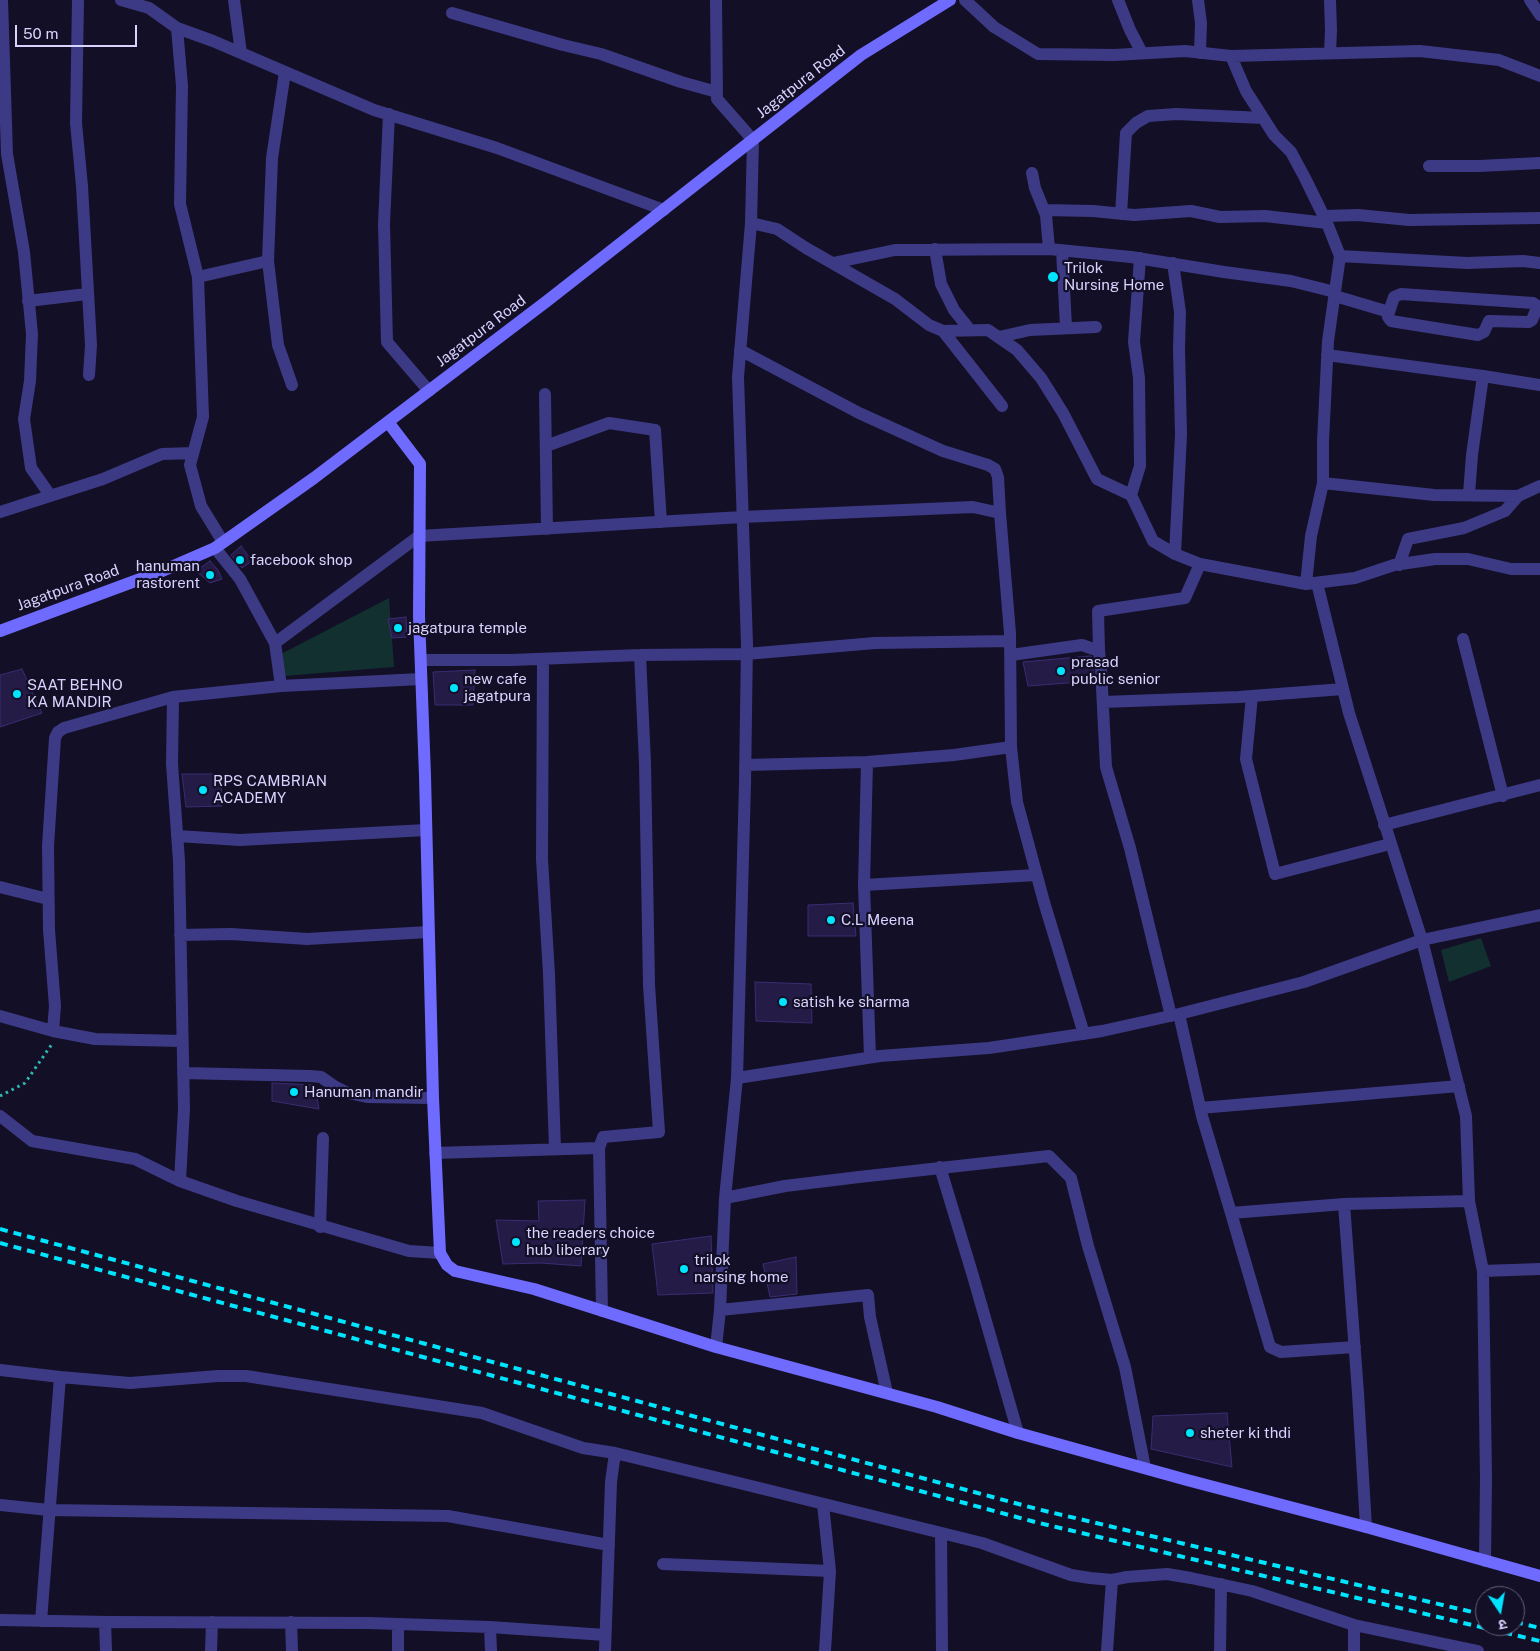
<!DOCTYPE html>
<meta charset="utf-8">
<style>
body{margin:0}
#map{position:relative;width:1540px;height:1651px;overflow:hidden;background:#130f26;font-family:"Public Sans","Noto Sans Devanagari",sans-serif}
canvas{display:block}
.north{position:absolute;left:1475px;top:1586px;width:50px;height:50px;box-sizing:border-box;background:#130f26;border:1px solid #625e7d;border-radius:50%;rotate:168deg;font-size:14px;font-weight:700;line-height:20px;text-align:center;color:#d9d4ff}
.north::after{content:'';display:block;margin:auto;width:18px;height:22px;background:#00e5ff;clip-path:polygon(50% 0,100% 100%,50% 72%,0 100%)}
.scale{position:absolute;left:15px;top:25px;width:122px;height:22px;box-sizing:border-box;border:2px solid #d9d4ff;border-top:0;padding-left:6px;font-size:15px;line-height:18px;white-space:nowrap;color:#d9d4ff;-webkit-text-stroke:4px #130f26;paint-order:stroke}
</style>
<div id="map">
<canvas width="1540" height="1651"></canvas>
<div class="north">उ</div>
<div class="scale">50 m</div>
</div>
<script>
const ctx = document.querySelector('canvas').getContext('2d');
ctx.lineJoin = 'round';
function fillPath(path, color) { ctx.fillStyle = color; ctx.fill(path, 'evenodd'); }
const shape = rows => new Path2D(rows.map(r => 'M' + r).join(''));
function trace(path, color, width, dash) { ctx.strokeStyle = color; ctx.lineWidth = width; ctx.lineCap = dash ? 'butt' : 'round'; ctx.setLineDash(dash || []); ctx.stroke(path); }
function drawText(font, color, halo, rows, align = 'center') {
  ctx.font = font + ' "Public Sans",sans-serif'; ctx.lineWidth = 4.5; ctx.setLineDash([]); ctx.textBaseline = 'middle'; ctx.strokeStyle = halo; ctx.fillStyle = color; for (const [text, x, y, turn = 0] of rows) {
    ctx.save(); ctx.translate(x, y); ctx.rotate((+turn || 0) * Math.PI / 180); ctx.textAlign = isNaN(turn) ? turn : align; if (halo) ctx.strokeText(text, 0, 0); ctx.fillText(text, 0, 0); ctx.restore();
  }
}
const green = shape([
 [389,598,394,667,284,676,279,655],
 [1481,938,1491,966,1449,982,1441,950]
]);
const building = shape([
 [241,546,252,561,242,568,231,555,241,546],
 [210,561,218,570,222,579,210,583,196,571,210,561],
 [406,617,407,637,392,638,388,619,406,617],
 [1090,656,1092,657,1094,681,1028,686,1023,662,1090,656],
 [22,669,42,713,0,727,0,675,22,669],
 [475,670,473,705,435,705,433,672,475,670],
 [182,774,221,774,222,806,186,807,182,774],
 [853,903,856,936,808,936,808,905,853,903],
 [755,982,811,984,812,1023,756,1021,755,982],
 [272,1083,315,1085,319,1109,272,1101,272,1083],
 [585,1200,581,1266,541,1263,503,1264,496,1220,539,1221,538,1201,585,1200],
 [711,1236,713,1293,658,1295,652,1244,711,1236],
 [796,1257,797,1294,770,1297,763,1264,796,1257],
 [1227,1413,1232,1467,1151,1449,1153,1416,1227,1413]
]);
const path = shape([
 [0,1096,25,1083,52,1044]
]);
const street = shape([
 [2,0,7,154,24,252,32,334,30,381,24,419,31,468,50,495],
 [78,0,76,123,82,186,91,345,89,375],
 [121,0,149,8,177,28,213,41,374,110,497,148,664,210],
 [234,0,241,53],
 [716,0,717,99,753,140,751,223,738,377,747,644,745,783,737,1078],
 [965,0,994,27,1038,54,1114,55,1185,51,1231,56,1420,51,1499,60,1540,76],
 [1118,0,1130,30,1142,53],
 [1198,0,1201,23,1200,53],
 [1330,0,1331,30,1330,53],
 [1530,0,1540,15],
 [452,13,563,45,601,54,681,82,717,92],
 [177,28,182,86,180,204,198,277,203,417,190,465,201,506,223,542],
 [1231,56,1246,91,1274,135,1291,152,1305,178,1327,223,1340,256,1328,341,1323,441,1323,483,1311,536,1306,584],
 [285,72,272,158,268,261,278,345,292,385],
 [389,114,384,224,387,342,429,391],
 [1429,166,1479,166,1540,163],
 [1032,173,1035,188,1046,215,1049,249],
 [1044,210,1093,211,1134,215,1191,211,1220,217,1265,216,1327,223],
 [1121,214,1126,133,1136,123,1148,116,1176,114,1263,118],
 [1324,216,1358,215,1409,220,1540,218],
 [751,223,777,229,806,248,895,299,929,325,943,331,988,330,1017,350,1041,378,1063,413,1097,479,1131,495,1153,541,1175,554,1200,564,1306,584,1355,578,1394,565,1435,559,1468,559,1511,569,1540,569],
 [935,249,941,284,954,310,970,330],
 [1062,250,1066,327],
 [1340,256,1467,263,1523,261,1540,263],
 [833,263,895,250,1049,249,1131,257,1224,272,1291,281,1335,292],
 [1173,263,1180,312,1179,348,1181,435,1175,554],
 [198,277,268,261],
 [1335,296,1389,312,1388,317,1391,321,1478,335,1484,332,1489,321,1529,322,1532,320,1536,310,1536,305,1533,303,1401,294,1394,297,1389,312],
 [28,301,87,294],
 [943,331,1002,406],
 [999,337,1030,330,1096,327],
 [740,350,859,413,943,451,988,465,995,469,998,477,1000,513],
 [1327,355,1483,376,1472,455,1469,494],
 [1483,376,1540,385],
 [545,394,547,529],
 [546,446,609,423,655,430,661,522],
 [1323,483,1434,495,1518,496],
 [1131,495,1140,466,1139,378,1134,342,1140,258],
 [0,512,103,479,162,454,193,453],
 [215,548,240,579,275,643,281,686],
 [1399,565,1408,539,1464,528,1505,511,1518,496,1540,486],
 [1317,583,1349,713,1422,940,1466,1116,1469,1201,1483,1271,1486,1479,1485,1561],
 [1463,639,1503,796],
 [275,643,419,536,742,517,973,507,1000,513,1010,633,1011,747,1017,802,1044,902,1084,1034],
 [1099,651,1098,611,1185,598,1200,564],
 [1011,655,1082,645,1099,651,1101,668,1106,767,1130,848,1171,1016],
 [543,659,542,859,549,974,555,1149],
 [421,660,511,660,640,655,746,654,875,643,1010,641],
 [1252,696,1246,759,1275,874,1390,844],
 [1103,702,1239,697,1343,689],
 [867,762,864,885,870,1057],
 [745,765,867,762,954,755,1011,747],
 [1384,825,1540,785],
 [177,836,240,840,426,830],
 [864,885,1036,875],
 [0,887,48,899],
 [180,935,231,934,307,939,428,932],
 [1179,1014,1202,1116,1231,1213],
 [0,1016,53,1031,95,1039,182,1041],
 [53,1031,55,1006,49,930,48,846,55,738,58,732,64,728,173,697],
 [183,1073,310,1076,321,1077,334,1086,348,1093,367,1097,433,1098],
 [1200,1108,1459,1086],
 [0,1116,32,1141,135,1159,180,1181,237,1201,409,1251,440,1253],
 [599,1148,603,1137,659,1132,649,985,645,763,640,655],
 [435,1153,599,1148,602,1311],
 [940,1167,973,1276,1018,1433],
 [180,1181,184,1109,179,861,172,764,173,697,281,686,421,679],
 [725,1198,785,1186,859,1177,1049,1156,1071,1178,1088,1246,1125,1367,1145,1468],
 [1344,1204,1231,1213,1270,1347,1281,1352,1355,1347],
 [320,1227,323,1138],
 [1483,1271,1540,1269],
 [720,1310,868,1295,870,1317,887,1393],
 [716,1347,720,1310,725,1198,737,1078,880,1056,989,1048,1102,1031,1179,1014,1304,982,1422,940,1540,915],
 [0,1370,60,1377,41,1621],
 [60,1377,130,1383,218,1376,246,1376,482,1413,583,1448,615,1453,735,1482,982,1543,1071,1575,1090,1578,1112,1580,1127,1577,1167,1574,1191,1578,1252,1591,1354,1625,1478,1651],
 [823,1504,830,1571],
 [0,1505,49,1510,448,1516,609,1545],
 [1366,1527,1358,1393,1344,1204,1469,1201],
 [941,1533,942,1651],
 [663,1564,830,1571,825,1651],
 [0,1620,109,1622,368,1623,490,1627,605,1635],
 [105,1622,106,1651],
 [291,1622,292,1651],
 [490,1627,491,1651],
 [211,1651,212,1622],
 [398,1651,398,1624],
 [605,1651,611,1482,615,1453],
 [1107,1651,1112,1580],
 [1220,1651,1221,1584],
 [1354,1651,1354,1625]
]);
const secondary = shape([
 [388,422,420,464,419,616,425,776,433,1098,440,1253,447,1265,455,1271,534,1289,716,1347,937,1407,1018,1433,1187,1480,1366,1527,1540,1576],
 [0,631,162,571,215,548,314,478,547,301,861,55,950,0]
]);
const rail = shape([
 [0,1229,1037,1509,1485,1615],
 [0,1243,1035,1522,1540,1641],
 [1515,1622,1540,1628]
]);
const markers = [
 [1053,277,6,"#00e5ff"],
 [240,560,5,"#00e5ff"],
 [210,575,5,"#00e5ff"],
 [398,628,5,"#00e5ff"],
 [1061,671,5,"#00e5ff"],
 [454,688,5,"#00e5ff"],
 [17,694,5,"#00e5ff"],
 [203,790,5,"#00e5ff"],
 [831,920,5,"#00e5ff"],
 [783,1002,5,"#00e5ff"],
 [294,1092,5,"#00e5ff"],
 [516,1242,5,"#00e5ff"],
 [684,1269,5,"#00e5ff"],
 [1190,1433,5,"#00e5ff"]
];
const streetNames = [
 ["Jagatpura Road",801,82,-38],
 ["Jagatpura Road",481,331,-37],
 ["Jagatpura Road",68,588,-20]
];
const poiNames = [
 ["Trilok",1064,268],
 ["Nursing Home",1064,285],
 ["facebook shop",250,560],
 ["hanuman",200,566,"right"],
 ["rastorent",200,583,"right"],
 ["jagatpura temple",408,628],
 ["prasad",1071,662],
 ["public senior",1071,679],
 ["new cafe",464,679],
 ["jagatpura",464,696],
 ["SAAT BEHNO",27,685],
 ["KA MANDIR",27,702],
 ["RPS CAMBRIAN",213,781],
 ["ACADEMY",213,798],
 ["C.L Meena",841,920],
 ["satish ke sharma",793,1002],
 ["Hanuman mandir",304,1092],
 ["the readers choice",526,1233],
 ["hub liberary",526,1250],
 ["trilok",694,1260],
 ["narsing home",694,1277],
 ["sheter ki thdi",1200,1433]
];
fillPath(green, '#12302f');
fillPath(building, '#241b47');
trace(building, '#3b2d73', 1);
trace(path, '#2fb8b0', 3, [2.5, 4]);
trace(street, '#3d3a85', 12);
trace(secondary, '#6f6bff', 12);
trace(rail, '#00e5ff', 4, [8, 6]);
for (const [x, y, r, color] of markers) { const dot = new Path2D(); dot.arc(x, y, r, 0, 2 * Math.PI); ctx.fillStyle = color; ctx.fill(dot); trace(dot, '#130f26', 2); }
drawText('15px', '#d9d4ff', '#130f26', streetNames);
drawText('15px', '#d9d4ff', '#130f26', poiNames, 'left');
</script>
